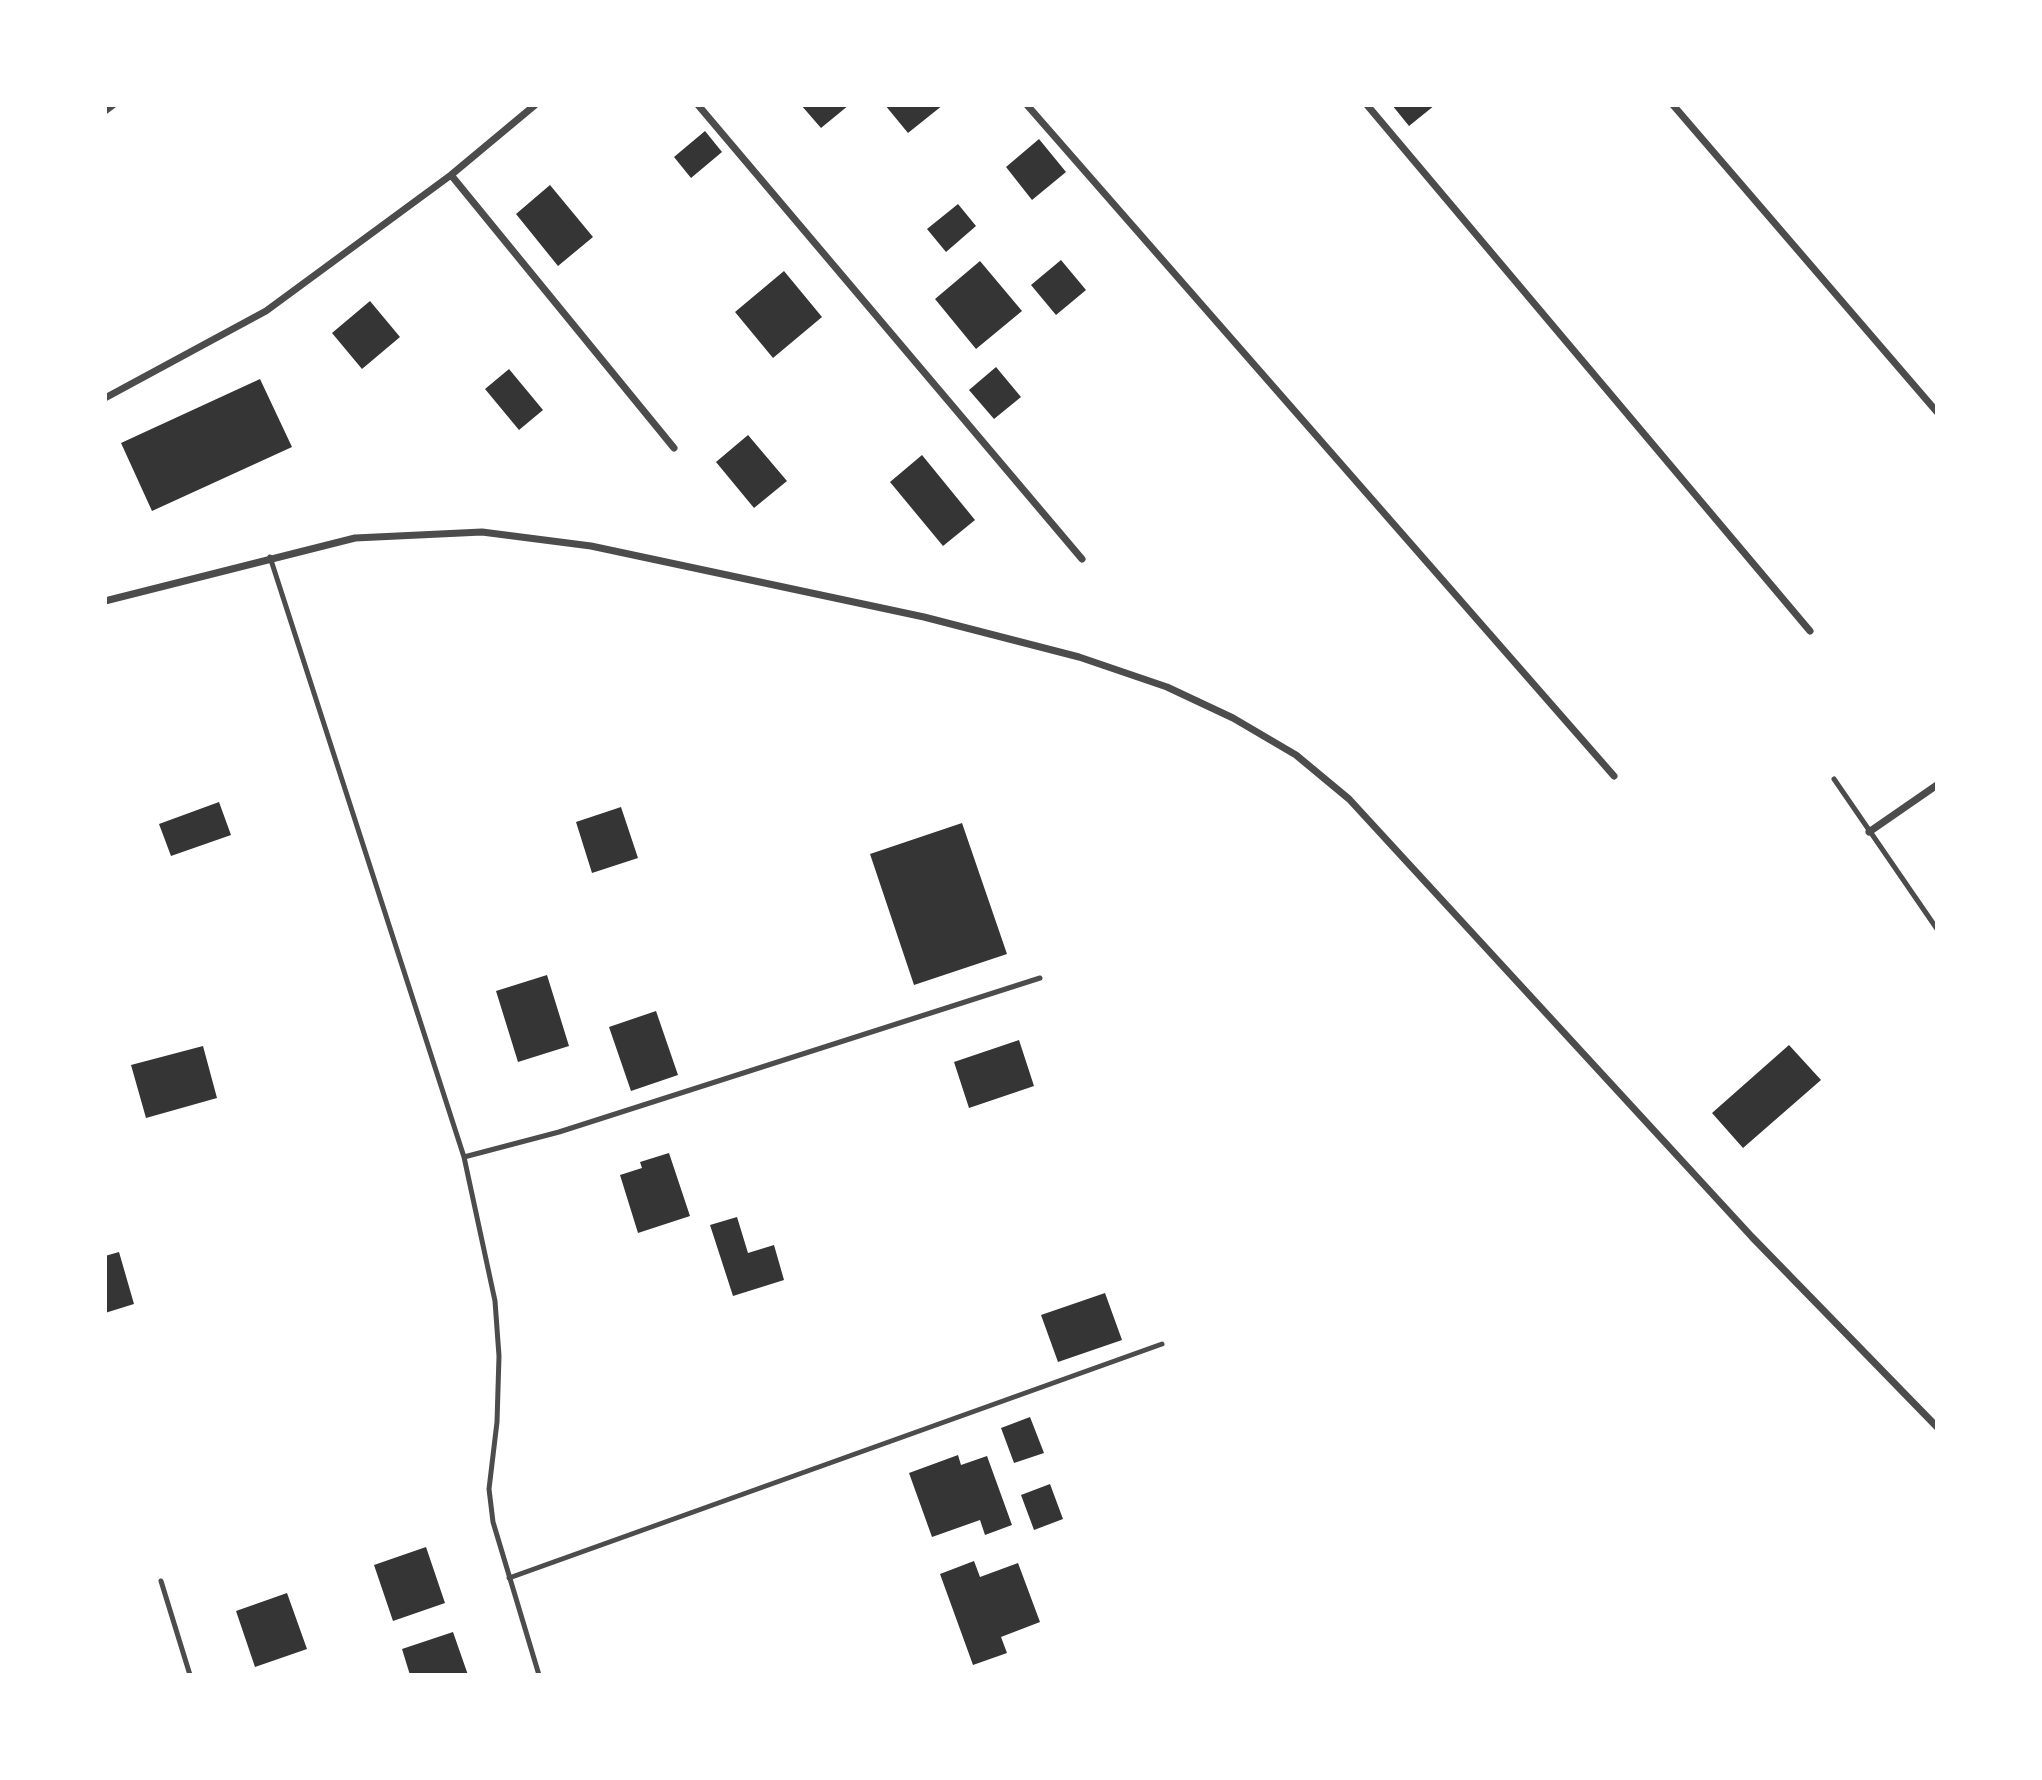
<!DOCTYPE html>
<style>
body{margin:0}
#map{position:relative;width:2042px;height:1780px;overflow:hidden;background:#fff;font-family:"Times New Roman",serif}
canvas{display:block}
.frame{position:absolute;inset:0;border:107px solid #fff;pointer-events:none}
</style>
<div id="map">
<canvas width="2042" height="1780"></canvas>
<div class="frame"></div>
</div>
<script>
const ctx = document.querySelector('canvas').getContext('2d');
ctx.lineJoin = 'round';
function fillPath(path, color) { ctx.fillStyle = color; ctx.fill(path, 'evenodd'); }
const shape = rows => new Path2D(rows.map(r => 'M' + r).join(''));
function trace(path, color, width, dash) { ctx.strokeStyle = color; ctx.lineWidth = width; ctx.lineCap = dash ? 'butt' : 'round'; ctx.setLineDash(dash || []); ctx.stroke(path); }
const building = shape([
 [801,105,849,105,821,128],
 [885,105,943,105,908,133],
 [1392,105,1435,105,1409,126],
 [705,131,722,152,691,178,674,157],
 [1039,139,1066,172,1032,200,1006,167],
 [550,185,593,237,558,266,516,214],
 [958,204,976,226,946,252,927,229],
 [1061,260,1086,290,1056,315,1031,285],
 [980,261,1022,311,976,349,935,299],
 [784,271,822,317,773,358,735,312],
 [370,301,400,337,362,369,332,333],
 [996,367,1021,397,994,419,969,390],
 [509,369,543,410,519,430,485,389],
 [260,379,292,447,152,511,121,443],
 [748,435,787,481,754,508,716,462],
 [922,455,975,520,943,546,890,482],
 [219,802,231,835,171,856,159,824],
 [621,807,638,858,592,873,576,822],
 [962,823,1007,954,914,985,870,854],
 [547,975,569,1046,518,1062,496,991],
 [656,1011,678,1075,631,1091,609,1027],
 [1019,1040,1034,1086,969,1108,954,1062],
 [1789,1045,1821,1080,1743,1148,1712,1113],
 [203,1046,217,1098,146,1118,131,1065],
 [669,1153,690,1216,638,1233,620,1175,642,1168,640,1162],
 [737,1217,748,1253,774,1245,784,1280,733,1296,710,1225],
 [119,1252,134,1304,105,1313,105,1256],
 [1105,1293,1122,1340,1058,1362,1041,1315],
 [1030,1417,1044,1453,1014,1463,1001,1428],
 [958,1455,961,1465,987,1456,1012,1525,985,1535,980,1520,932,1537,909,1473],
 [1050,1484,1063,1519,1034,1530,1021,1495],
 [426,1547,445,1603,393,1621,374,1565],
 [974,1561,980,1577,1018,1563,1040,1622,1001,1637,1007,1653,973,1665,940,1574],
 [287,1593,307,1649,255,1667,236,1611],
 [453,1632,468,1675,410,1675,402,1649]
]);
const service = shape([
 [270,557,464,1157,495,1301,499,1356,497,1422,489,1489,493,1522,539,1675],
 [1834,779,1937,929],
 [464,1157,559,1132,1040,978],
 [509,1578,1162,1344],
 [161,1581,190,1675]
]);
const minor = shape([
 [698,105,1082,559],
 [1027,105,1614,776],
 [1367,105,1810,631],
 [1673,105,1937,412],
 [105,111,113,105],
 [451,175,674,448],
 [105,398,266,311,451,175,535,105],
 [105,601,355,538,482,532,591,546,924,617,1079,657,1167,687,1233,718,1296,755,1349,799,1752,1237,1937,1427],
 [1869,832,1937,785]
]);
fillPath(building, '#353535');
trace(service, '#4c4c4c', 5);
trace(minor, '#4c4c4c', 7);
</script>
